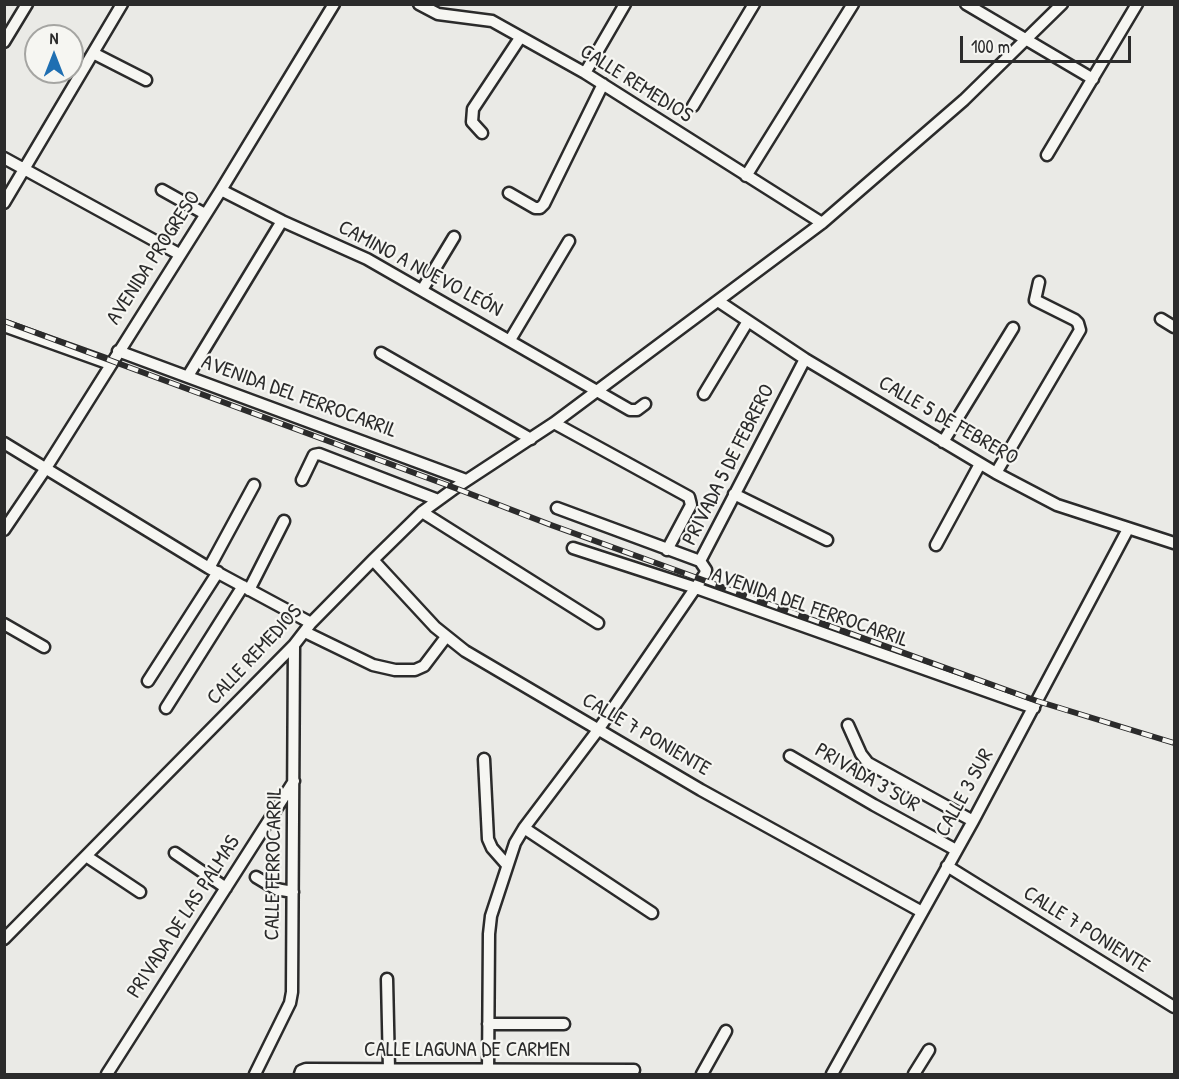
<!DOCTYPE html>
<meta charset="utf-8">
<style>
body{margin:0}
#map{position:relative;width:1179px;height:1079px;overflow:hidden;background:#eaeae6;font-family:"Patrick Hand",sans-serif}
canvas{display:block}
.frame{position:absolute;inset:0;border:6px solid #2b2b2b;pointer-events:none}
.north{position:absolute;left:24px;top:24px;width:60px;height:60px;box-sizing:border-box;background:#f6f6f2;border:2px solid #a5a5a2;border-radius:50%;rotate:0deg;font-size:16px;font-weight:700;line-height:24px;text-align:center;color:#2b2b2b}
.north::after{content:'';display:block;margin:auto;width:21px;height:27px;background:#1f6fb2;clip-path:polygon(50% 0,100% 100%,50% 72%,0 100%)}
.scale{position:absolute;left:960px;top:36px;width:171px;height:27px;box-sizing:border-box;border:3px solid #2b2b2b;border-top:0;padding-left:8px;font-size:18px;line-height:21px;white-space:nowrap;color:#2b2b2b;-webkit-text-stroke:4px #f6f6f2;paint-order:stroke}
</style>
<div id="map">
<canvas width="1179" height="1079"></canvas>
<div class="frame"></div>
<div class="north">N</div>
<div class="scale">100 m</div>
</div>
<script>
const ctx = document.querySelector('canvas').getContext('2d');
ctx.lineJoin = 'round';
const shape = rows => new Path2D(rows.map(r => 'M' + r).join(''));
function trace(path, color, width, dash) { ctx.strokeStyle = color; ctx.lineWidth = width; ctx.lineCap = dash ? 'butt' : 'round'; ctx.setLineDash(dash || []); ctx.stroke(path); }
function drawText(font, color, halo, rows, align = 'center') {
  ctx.font = font + ' "Patrick Hand",sans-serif'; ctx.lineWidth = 4.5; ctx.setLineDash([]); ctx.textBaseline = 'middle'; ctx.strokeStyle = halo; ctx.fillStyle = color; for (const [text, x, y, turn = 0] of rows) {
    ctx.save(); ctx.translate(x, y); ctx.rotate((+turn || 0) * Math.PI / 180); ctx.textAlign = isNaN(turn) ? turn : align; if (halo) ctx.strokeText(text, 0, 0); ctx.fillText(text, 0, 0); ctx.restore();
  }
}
const minor = shape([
 [419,4,438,14,492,21,585,73,822,223],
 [966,4,1093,79],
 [4,42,27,4],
 [93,53,146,80],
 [585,73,625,4],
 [693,106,754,4],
 [482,133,472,122,473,109,520,38],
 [1047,155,1137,4],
 [4,158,179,254],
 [746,176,853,4],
 [162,190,205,214],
 [221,190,282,221,367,259,630,410,637,410,645,404],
 [509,193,535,208,540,208,544,204,603,84],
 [4,203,122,4],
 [422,290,454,237],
 [718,301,805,359,996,473,1057,505,1174,543],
 [1161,319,1174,327],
 [4,326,110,364],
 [510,340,569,241],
 [118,351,466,480],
 [381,353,531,439],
 [188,376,282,221],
 [704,394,748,321],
 [554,423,689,497,691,505,667,550],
 [943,442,1013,328],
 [4,443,209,568,311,623],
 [996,473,1080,330,1078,323,1075,320,1035,300,1039,282],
 [302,480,314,455,319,454,438,500],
 [734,494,827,540],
 [557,508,700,561],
 [422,512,598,623],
 [4,530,46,468,221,190,334,4],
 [936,545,980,464],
 [573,548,696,588,1034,708],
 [373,560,435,627,465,651,701,790,922,912],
 [209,568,254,485],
 [249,590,284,521],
 [4,624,44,647],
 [305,632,373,665,395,670,415,670,424,666,446,637],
 [148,681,218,572],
 [166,708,243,586],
 [848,725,861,754,868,763,973,821],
 [790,756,874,805,956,850],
 [484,759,488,839,492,848,507,865],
 [524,828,652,913],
 [175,853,226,888],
 [86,856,140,892],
 [947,866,1174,1007],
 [256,877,276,889,293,892],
 [4,939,294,645,311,623,373,560,422,512,455,488,554,423,822,223,964,100,1062,4],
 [387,979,389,1069],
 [488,1024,564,1024],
 [107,1074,294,781],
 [255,1074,290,1003,292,992,294,645],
 [300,1074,301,1071,306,1069,634,1070],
 [488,1074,489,934,491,916,515,843,524,828,598,730,705,574,706,570,700,561,805,359],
 [702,1074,726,1031],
 [832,1074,973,821,1128,529],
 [914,1074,929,1050]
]);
const rail = shape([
 [4,321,455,488,551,525,1037,701,1174,743]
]);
const streetNames = [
 ["CALLE REMEDIOS",636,84,32],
 ["AVENIDA PROGRESO",154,258,-57],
 ["CAMINO A NUEVO LEÓN",420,269,28],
 ["AVENIDA DEL FERROCARRIL",299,397,20],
 ["CALLE 5 DE FEBRERO",948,421,30],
 ["PRIVADA 5 DE FEBRERO",729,465,-63],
 ["AVENIDA DEL FERROCARRIL",810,608,19],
 ["CALLE REMEDIOS",255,655,-47],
 ["CALLE 7 PONIENTE",646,735,30],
 ["PRIVADA 3 SUR",867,778,30],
 ["CALLE 3 SUR",965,793,-61],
 ["CALLE FERROCARRIL",274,864,-89],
 ["PRIVADA DE LAS PALMAS",184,917,-57],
 ["CALLE 7 PONIENTE",1086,930,32],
 ["CALLE LAGUNA DE CARMEN",467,1050]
];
trace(minor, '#2b2b2b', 15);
trace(minor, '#f6f6f2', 10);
trace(rail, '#2b2b2b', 6);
trace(rail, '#f6f6f2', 4, [11]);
drawText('21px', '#2b2b2b', '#f6f6f2', streetNames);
</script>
